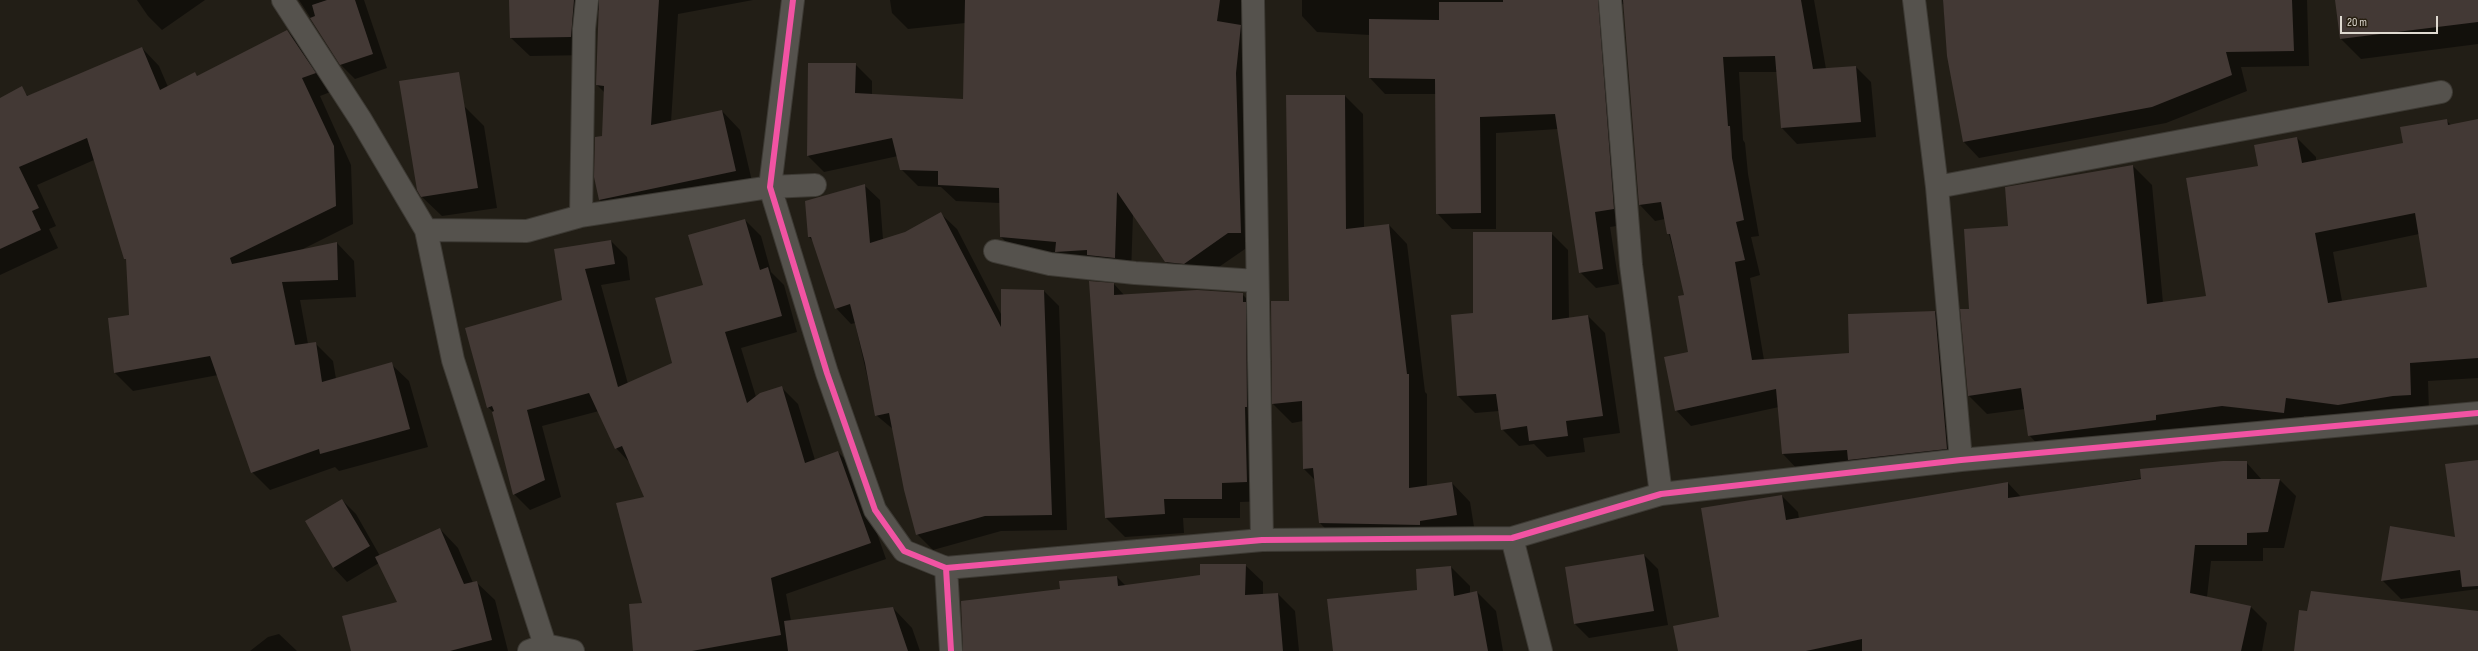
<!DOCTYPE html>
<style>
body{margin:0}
#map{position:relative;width:2478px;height:651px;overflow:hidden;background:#221e16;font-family:"Sofia Sans Condensed",sans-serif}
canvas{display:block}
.scale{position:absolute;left:2340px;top:16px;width:98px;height:18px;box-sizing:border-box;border:2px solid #dfdad1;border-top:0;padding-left:5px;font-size:12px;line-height:14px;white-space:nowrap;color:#dfdad1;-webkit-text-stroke:3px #271f11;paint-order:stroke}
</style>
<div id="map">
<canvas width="2478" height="651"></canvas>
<div class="scale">20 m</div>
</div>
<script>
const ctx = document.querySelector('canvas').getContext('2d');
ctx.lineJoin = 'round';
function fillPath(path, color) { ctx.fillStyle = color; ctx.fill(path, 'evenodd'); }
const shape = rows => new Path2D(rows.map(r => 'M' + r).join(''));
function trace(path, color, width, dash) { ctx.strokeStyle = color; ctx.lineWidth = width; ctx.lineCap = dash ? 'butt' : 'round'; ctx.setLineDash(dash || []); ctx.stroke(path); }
const shadow = shape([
 [137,0,205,0,162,30,148,16],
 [299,0,364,0,387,68,355,79,341,65],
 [510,0,753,0,678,14,671,122,722,111,740,130,754,190,619,218,600,200,605,93,597,85,599,10,595,12,590,55,530,56,511,38],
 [890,0,1265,0,1265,5,1258,10,1257,249,1245,249,1200,280,1183,278,1166,262,1133,214,1131,274,1017,253,1001,237,1000,203,956,201,941,187,918,186,901,169,898,156,824,172,808,156,855,64,872,81,872,95,964,100,965,23,908,29,892,13],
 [1302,0,1814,0,1826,69,1856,67,1871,82,1876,137,1797,144,1782,128,1777,72,1739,72,1743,140,1745,143,1748,174,1759,236,1751,237,1760,275,1750,278,1764,360,1850,354,1935,312,1951,327,1963,464,1798,470,1783,454,1779,407,1691,426,1676,410,1689,353,1685,295,1665,219,1655,221,1640,205,1624,4,1619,5,1629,224,1610,227,1619,284,1596,288,1580,272,1558,129,1496,133,1496,229,1452,229,1437,213,1436,94,1385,94,1370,78,1370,35,1317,32,1302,16],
 [1943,0,2307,0,2309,66,2241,67,2247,91,2166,123,1979,158,1964,142,1948,56],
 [2336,0,2478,0,2478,44,2361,59,2341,39],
 [287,31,305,49,333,91,320,96,351,165,353,224,301,250,337,243,354,261,356,297,300,300,308,344,315,343,333,361,336,379,391,364,409,381,428,447,339,471,335,467,270,490,252,472,218,375,133,391,115,373,109,319,130,316,127,261,94,160,37,185,56,226,49,229,58,248,0,275,0,104,25,93,28,96,142,48,159,66,168,87,195,73,198,77],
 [1345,96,1363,114,1364,228,1389,225,1407,244,1425,392,1427,394,1427,486,1452,483,1470,502,1475,533,1338,542,1320,523,1315,480,1304,469,1303,421,1292,423,1273,404,1272,302,1290,302],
 [464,106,484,126,497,208,442,216,422,197],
 [2446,120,2451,125,2478,120,2478,378,2428,381,2429,413,2357,423,2304,416,2303,431,2047,454,2029,435,2025,409,1987,414,1969,396,1961,310,1970,310,2009,226,2133,166,2152,185,2163,303,2207,297,2259,167,2297,138,2316,157,2316,161,2404,144],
 [2419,234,2428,288,2342,301,2333,252],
 [864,185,880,200,883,240,905,233,941,214,957,229,1002,316,1044,291,1059,306,1067,530,1001,531,933,550,917,534,894,430,876,415,855,323,851,324,836,308,814,242,809,237],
 [745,220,761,236,771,272,784,285,797,332,741,348,756,397,782,388,798,404,815,460,838,452,854,468,886,559,786,594,791,621,893,608,912,628,920,651,634,651,643,603,645,498,631,464,616,448,599,411,542,426,561,497,530,510,514,494,493,412,488,407,563,301,555,250,611,241,627,257,630,280,601,285,628,384,673,363,704,286],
 [1551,233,1568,250,1569,319,1588,316,1605,333,1620,433,1583,438,1585,452,1547,457,1534,444,1519,446,1502,429,1499,411,1475,413,1458,396,1474,314],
 [1114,284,1124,295,1242,294,1261,313,1266,501,1240,502,1240,518,1183,518,1184,533,1125,537,1106,518],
 [2478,461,2478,589,2401,599,2382,580,2456,538],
 [2246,462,2262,480,2280,480,2296,496,2284,548,2263,548,2263,561,2211,561,2207,597,2251,607,2267,623,2262,651,1679,651,1720,618,1782,496,1798,512,1799,519,2008,483,2021,497],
 [342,500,356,514,380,556,440,529,458,548,473,583,476,582,495,600,508,651,352,651,398,602,379,563,347,582,333,567],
 [1644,555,1658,569,1668,625,1589,638,1575,624,1566,568],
 [1245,565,1263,582,1263,595,1278,594,1295,611,1299,651,963,651,1061,590,1117,577,1126,586,1201,576],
 [1451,567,1470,586,1470,594,1477,592,1496,611,1503,651,1334,651],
 [279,634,297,651,250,651,268,637]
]);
const building = shape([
 [327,0,355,0,373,54,340,65,310,18,315,16,312,5],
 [509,0,574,0,571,37,510,38],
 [599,0,659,0,651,125,722,110,736,171,599,200,594,177,595,137,602,136,604,86,596,85],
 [965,0,1220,0,1217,21,1241,25,1236,73,1241,233,1228,233,1184,264,1165,262,1117,192,1115,258,1087,255,1087,250,1055,252,1056,242,1000,237,999,188,938,185,938,171,900,170,892,138,807,156,808,63,856,63,855,93,963,99],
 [1503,0,1598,0,1614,209,1595,212,1603,269,1579,273,1555,114,1480,117,1481,213,1436,214,1435,79,1369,78,1369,19,1439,20,1439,2,1503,2],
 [1623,0,1801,0,1813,69,1856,66,1861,122,1781,128,1775,56,1723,57,1728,126,1730,126,1732,158,1744,220,1736,222,1745,260,1735,262,1752,360,1849,353,1848,314,1935,311,1947,449,1848,460,1847,450,1782,454,1776,389,1675,411,1664,357,1688,352,1678,296,1684,295,1670,234,1667,234,1661,202,1639,205],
 [1943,0,2292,0,2294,51,2226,52,2232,75,2152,107,1963,142,1947,56],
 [2335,0,2478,0,2478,22,2340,39],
 [287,30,316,73,302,78,334,146,336,206,230,258,232,264,337,242,338,280,282,282,295,345,316,342,322,382,392,362,410,429,320,454,319,449,251,473,210,356,114,373,108,318,129,315,126,259,124,259,87,138,19,167,39,208,32,211,41,230,0,249,0,98,22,86,27,96,142,47,160,90,195,72,197,76],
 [459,72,478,188,421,197,417,190,399,81],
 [1286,95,1345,95,1346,229,1389,224,1407,374,1409,374,1409,488,1452,482,1457,515,1420,521,1420,525,1319,523,1313,468,1303,469,1302,401,1272,404,1271,301,1289,301],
 [2447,119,2448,125,2478,119,2478,358,2410,363,2411,395,2393,396,2338,405,2286,398,2284,413,2222,406,2156,415,2156,420,2028,436,2021,388,1968,396,1960,309,1969,309,1964,229,2008,226,2005,187,2133,165,2147,304,2206,296,2186,178,2258,166,2254,145,2297,137,2302,163,2403,143,2400,127],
 [2415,213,2427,287,2328,303,2315,233],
 [865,184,870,243,905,232,941,212,1001,327,1001,289,1044,290,1052,515,985,516,916,535,904,490,889,413,875,416,865,363,850,304,835,309,811,237,808,237,805,201],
 [745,219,760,270,768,267,782,316,725,332,747,403,760,393,782,386,805,463,838,451,871,543,771,578,781,635,692,651,633,651,629,604,642,603,616,503,644,497,622,446,615,449,589,393,527,410,545,480,513,495,492,412,494,411,492,406,487,408,465,328,562,300,554,249,611,240,615,264,585,269,618,387,672,363,655,298,703,285,688,235],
 [1473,232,1552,232,1552,320,1588,315,1603,416,1566,421,1568,436,1529,441,1527,426,1501,430,1496,394,1457,396,1451,315,1473,313],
 [1089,281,1114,283,1114,295,1197,290,1243,293,1243,302,1246,302,1247,407,1245,407,1247,482,1222,483,1222,499,1164,499,1165,514,1105,518],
 [2478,460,2478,586,2462,587,2460,570,2381,581,2390,526,2455,537,2445,464],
 [2223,461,2247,461,2247,479,2280,479,2268,532,2247,533,2247,545,2195,545,2190,593,2251,606,2241,651,1862,651,1862,639,1806,651,1678,651,1673,626,1719,617,1701,508,1782,495,1786,520,2008,482,2008,498,2141,479,2140,469],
 [342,499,370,546,333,568,305,521],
 [440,528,464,584,477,581,492,640,450,651,351,651,342,616,397,602,375,557],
 [1644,554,1654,611,1574,624,1565,567],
 [1200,564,1246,564,1245,595,1278,593,1283,651,963,651,961,601,1060,589,1059,581,1117,576,1118,586,1200,575],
 [1451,566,1454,596,1477,591,1488,651,1333,651,1327,599,1417,590,1416,569],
 [2311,591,2478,611,2478,651,2294,651,2299,610,2307,611],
 [893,607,908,651,788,651,784,621]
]);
const street = shape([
 [283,0,361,120,426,230,453,360,545,645],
 [793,0,770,187,827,373,875,510,904,551,946,568,951,651],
 [1253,0,1262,540],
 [1610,0,1631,265,1661,494],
 [1914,0,1937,187,1961,460],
 [1937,187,2441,92],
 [581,216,584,29,587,0],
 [426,230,527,231,581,216,770,187,815,185],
 [995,251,1050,264,1135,273,1257,281],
 [1512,538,1541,651],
 [946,568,1262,540,1512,538,1661,494,1961,460,2478,413],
 [529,651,545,645,573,651]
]);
const cycleway = shape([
 [793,0,770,187,827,373,875,510,904,551,946,568,951,651],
 [946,568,1262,540,1512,538,1661,494,1961,460,2478,413]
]);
fillPath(shadow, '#0007');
fillPath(building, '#433935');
trace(street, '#3d3a34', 24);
trace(street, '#55524d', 22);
trace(cycleway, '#f153a3', 6);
</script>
